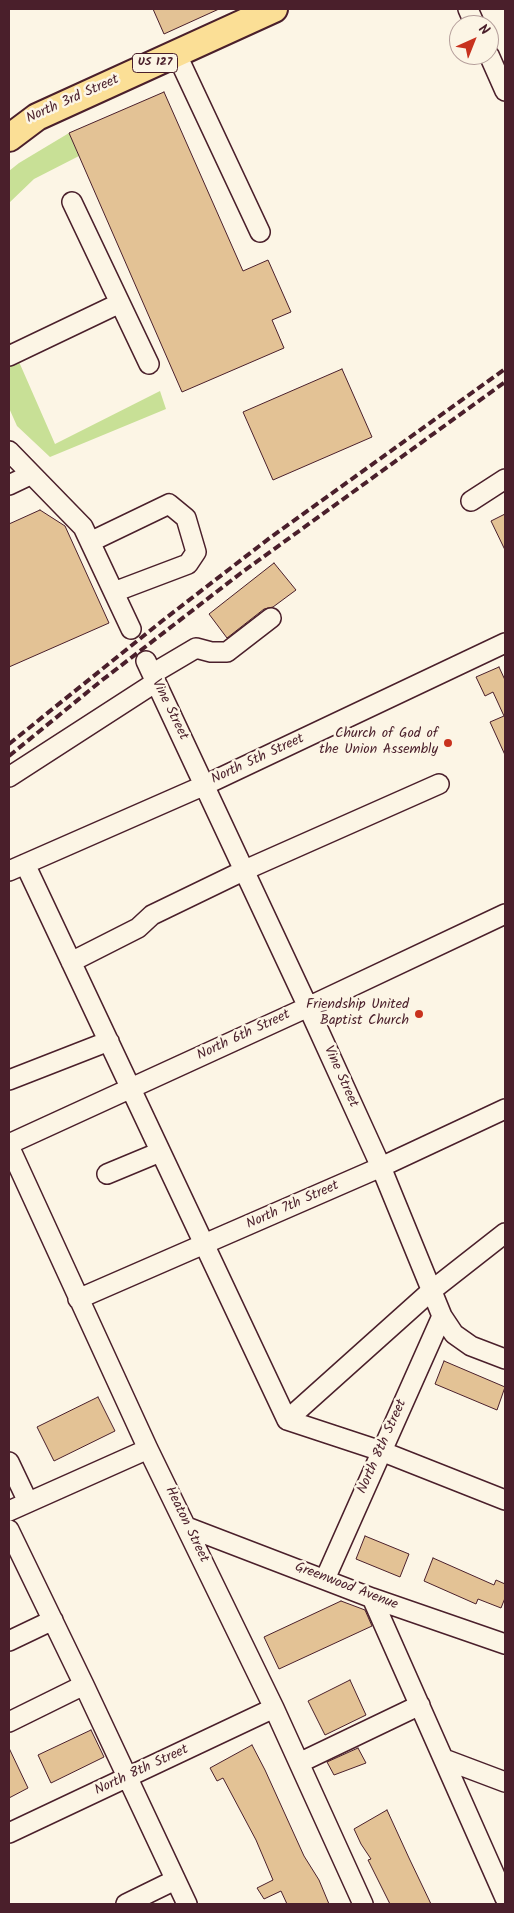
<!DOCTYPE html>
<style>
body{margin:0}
#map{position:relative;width:514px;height:1913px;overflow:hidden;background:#fcf5e5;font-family:Kalam,sans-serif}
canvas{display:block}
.frame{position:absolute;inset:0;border:10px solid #4a1f2b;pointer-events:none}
.north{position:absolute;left:449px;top:15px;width:50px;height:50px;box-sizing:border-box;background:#fcf5e5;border:1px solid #b59f9b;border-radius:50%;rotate:44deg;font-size:14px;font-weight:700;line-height:20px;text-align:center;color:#4a1f2b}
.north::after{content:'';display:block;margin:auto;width:18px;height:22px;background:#c8321e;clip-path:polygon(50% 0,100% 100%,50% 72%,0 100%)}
</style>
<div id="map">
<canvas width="514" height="1913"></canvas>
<div class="frame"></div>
<div class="north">N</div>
</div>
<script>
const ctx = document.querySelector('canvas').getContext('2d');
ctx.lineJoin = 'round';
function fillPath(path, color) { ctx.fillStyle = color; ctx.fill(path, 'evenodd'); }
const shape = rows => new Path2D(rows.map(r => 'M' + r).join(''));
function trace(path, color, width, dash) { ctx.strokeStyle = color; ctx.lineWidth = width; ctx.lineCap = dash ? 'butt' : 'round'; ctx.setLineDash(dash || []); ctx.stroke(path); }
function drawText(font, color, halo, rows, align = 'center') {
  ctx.font = font + ' Kalam,sans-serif'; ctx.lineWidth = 5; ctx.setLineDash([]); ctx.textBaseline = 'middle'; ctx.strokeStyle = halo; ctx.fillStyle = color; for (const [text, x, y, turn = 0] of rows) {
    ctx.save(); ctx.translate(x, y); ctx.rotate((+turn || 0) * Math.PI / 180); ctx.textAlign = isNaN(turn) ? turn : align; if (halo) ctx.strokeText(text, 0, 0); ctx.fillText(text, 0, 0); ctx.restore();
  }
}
const green = shape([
 [69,133,79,156,34,179,9,203,9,171,19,163],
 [9,339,55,444,160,391,166,409,50,457,17,426,9,408]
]);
const building = shape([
 [153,9,219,9,164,34,153,9],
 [164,92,243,271,268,260,291,312,272,320,284,348,182,392,69,133,164,92],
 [342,369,372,437,273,480,243,412,342,369],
 [40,510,65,526,109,623,9,667,9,524,40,510],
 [505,514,505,550,491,521,505,514],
 [274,563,296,590,273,607,264,609,227,638,209,614,274,563],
 [499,667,505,680,505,755,490,722,504,716,493,692,485,696,476,677,499,667],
 [444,1361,505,1387,497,1410,435,1384,444,1361],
 [98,1397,115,1431,54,1461,37,1427,98,1397],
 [365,1536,409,1554,400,1577,356,1559,365,1536],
 [433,1558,494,1585,496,1580,505,1584,505,1598,501,1608,478,1599,476,1604,424,1581,433,1558],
 [341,1601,365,1610,372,1626,279,1669,264,1637,341,1601],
 [350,1680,366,1715,325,1735,308,1701,350,1680],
 [91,1730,104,1757,51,1783,38,1755,91,1730],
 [252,1745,265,1770,304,1856,319,1880,329,1904,287,1904,281,1891,264,1899,257,1888,273,1880,256,1840,223,1778,217,1781,210,1768,252,1745],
 [9,1748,28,1788,9,1798,9,1748],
 [358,1748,366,1763,334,1775,327,1762,358,1748],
 [387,1810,409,1858,431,1904,390,1904,368,1860,371,1859,361,1844,354,1829,387,1810]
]);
const minor = shape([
 [468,9,475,25],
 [176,53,260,232],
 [489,55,505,91],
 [120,303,149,364],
 [9,356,120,303,72,202],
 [9,451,83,527,131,629],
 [9,485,30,475],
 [471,501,505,479],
 [90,542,169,504,186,518,196,552,188,564,114,592],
 [146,661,308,1007,381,1167,442,1316,454,1334,471,1346,505,1359],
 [152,674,196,648,211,652,227,652,271,618],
 [9,777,156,682],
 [25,864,287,1420,381,1451,505,1500],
 [9,871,205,785,505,643],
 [71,962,138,928,152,915,245,870,439,784],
 [9,1080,109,1041],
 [9,1144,308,1007,505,914],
 [9,1146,148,1449,274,1708,363,1904],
 [107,1174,160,1152],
 [78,1299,381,1167,505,1109],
 [287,1420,431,1291,505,1233],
 [9,1462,28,1502],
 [9,1511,148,1449],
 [187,1527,372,1598,505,1644],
 [9,1530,84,1685,187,1904],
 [325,1579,442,1316],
 [372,1598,505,1898],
 [9,1641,53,1620],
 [9,1722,84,1685],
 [444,1759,505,1782],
 [299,1763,420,1705],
 [9,1833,274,1708],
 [126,1904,175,1880]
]);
const highway = shape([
 [9,138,37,117,274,9]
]);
const rail = shape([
 [9,744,162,621,271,537,505,369],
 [9,756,101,681,241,573,505,382]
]);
const markers = [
 [448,743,5,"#c8321e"],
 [419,1014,5,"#c8321e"]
];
const shields = [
 [155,63,45]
];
const shieldNames = [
 ["US 127",155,63]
];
const streetNames = [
 ["North 3rd Street",73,100,-24],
 ["Vine Street",169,710,64],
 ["North 5th Street",258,760,-25],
 ["North 6th Street",244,1036,-25],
 ["Vine Street",340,1077,66],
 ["North 7th Street",293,1206,-24],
 ["North 8th Street",383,1447,-66],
 ["Heaton Street",186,1525,64],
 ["Greenwood Avenue",346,1587,21],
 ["North 8th Street",142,1771,-25]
];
const poiNames = [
 ["Church of God of",438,735],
 ["the Union Assembly",438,751],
 ["Friendship United",409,1006],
 ["Baptist Church",409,1022]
];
fillPath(green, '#c8e096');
fillPath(building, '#e3c295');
trace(building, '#4a1f2b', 1);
trace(minor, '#4a1f2b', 22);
trace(highway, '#4a1f2b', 30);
trace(minor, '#fcf5e5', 19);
trace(highway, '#fbdf96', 26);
trace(rail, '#4a1f2b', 4, [8, 4]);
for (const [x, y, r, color] of markers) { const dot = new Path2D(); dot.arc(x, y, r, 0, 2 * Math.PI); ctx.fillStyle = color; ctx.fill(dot); trace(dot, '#fcf5e5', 2); }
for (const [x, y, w] of shields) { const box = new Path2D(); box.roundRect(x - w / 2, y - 9.5, w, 19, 4); ctx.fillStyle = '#fcf5e5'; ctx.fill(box); trace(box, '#4a1f2b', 1); }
drawText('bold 12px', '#4a1f2b', null, shieldNames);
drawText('14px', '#4a1f2b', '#fcf5e5', streetNames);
drawText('14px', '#4a1f2b', '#fcf5e5', poiNames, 'right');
</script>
